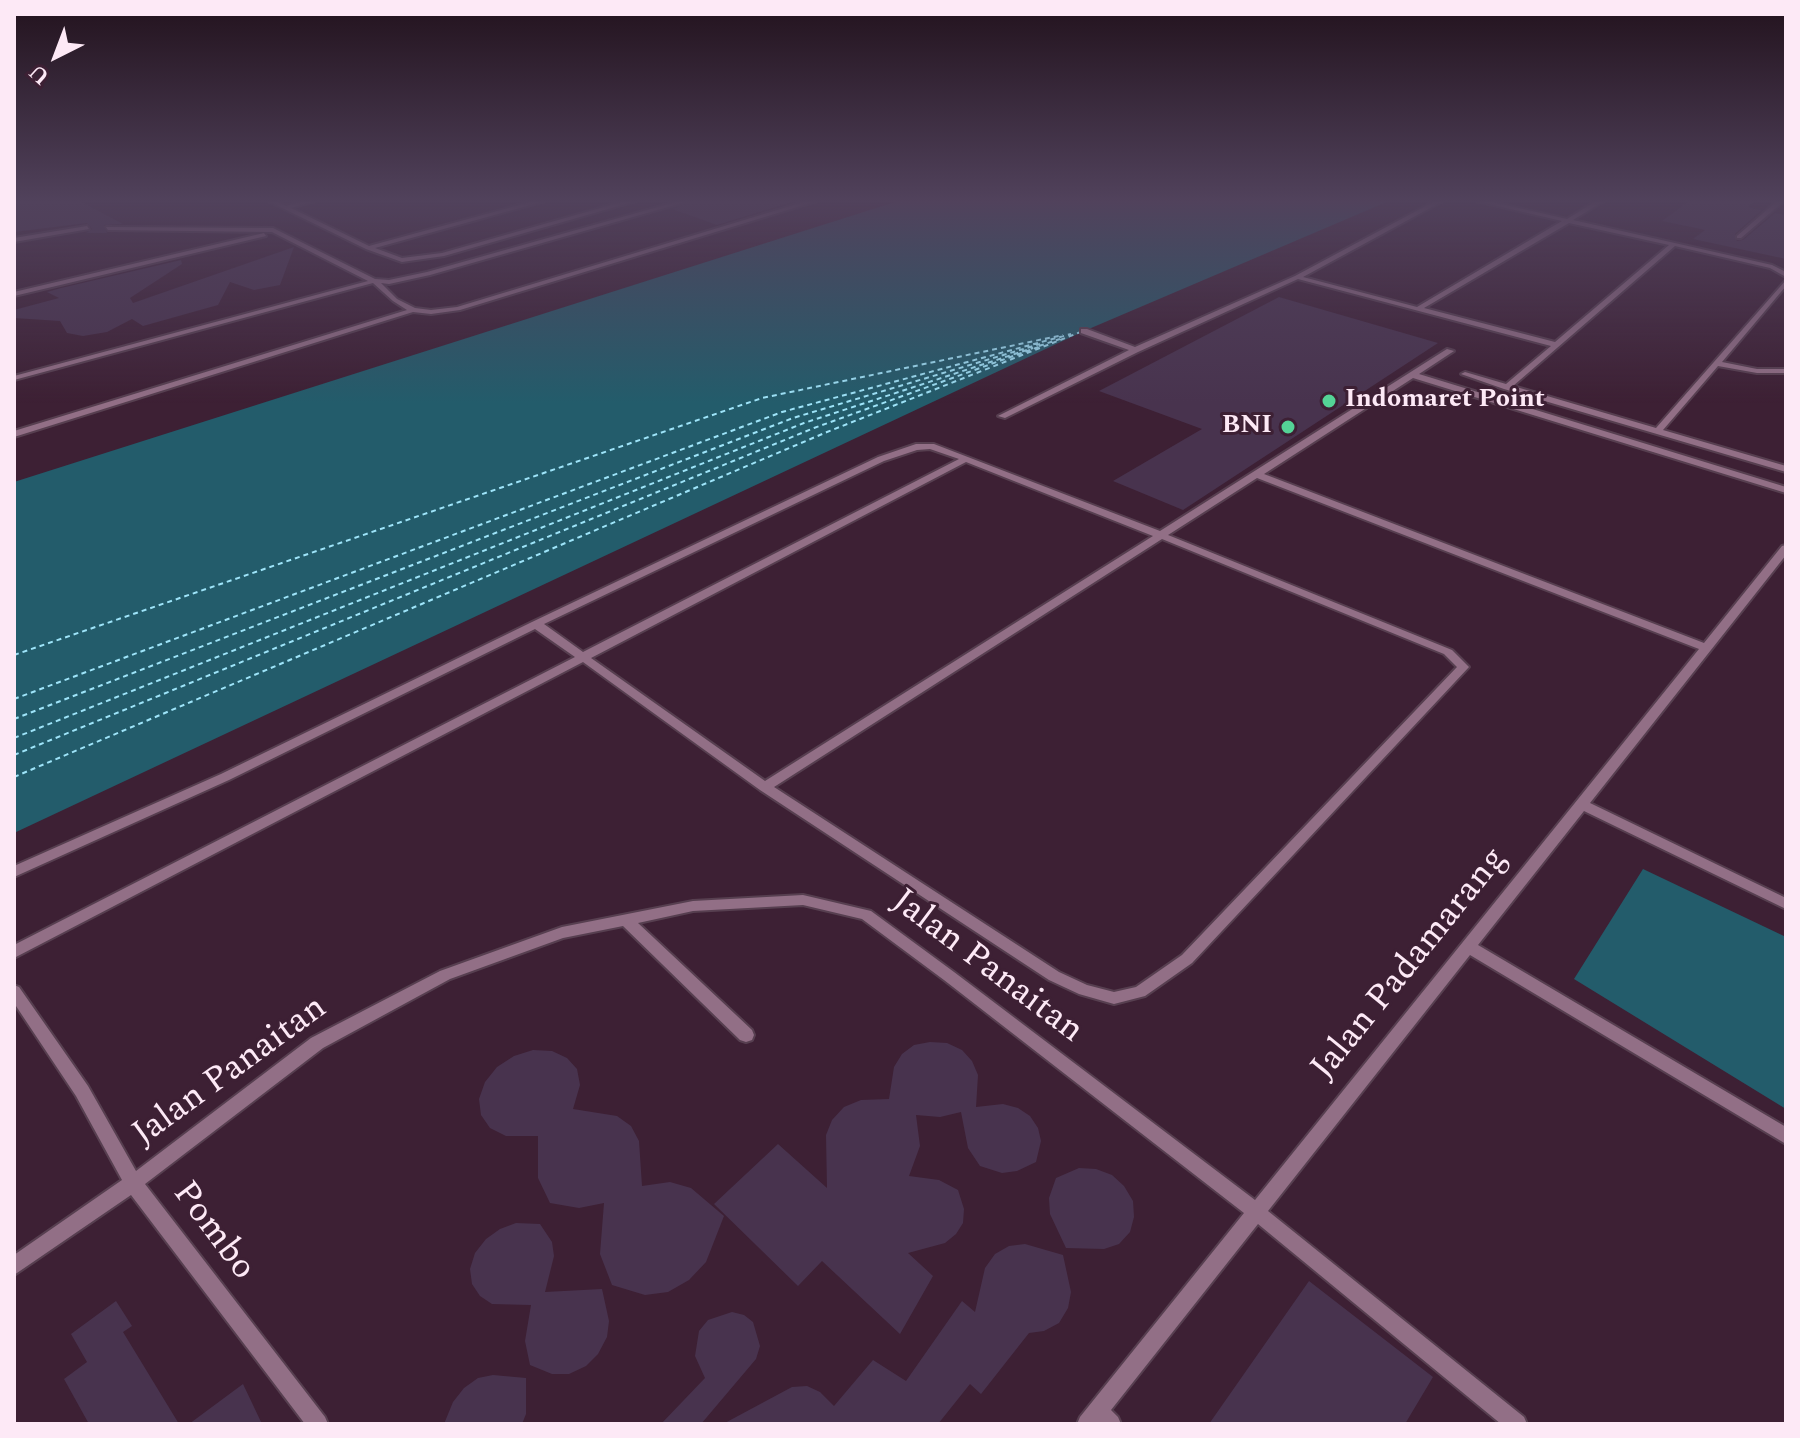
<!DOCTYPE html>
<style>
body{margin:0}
#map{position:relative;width:1800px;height:1438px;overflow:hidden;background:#3d2034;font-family:Spectral,serif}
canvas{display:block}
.frame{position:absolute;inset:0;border:16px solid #fde9f6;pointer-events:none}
.north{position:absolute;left:16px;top:16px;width:80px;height:80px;-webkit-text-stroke:6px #3d2034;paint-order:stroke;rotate:222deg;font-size:22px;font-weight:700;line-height:32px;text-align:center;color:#fde9f6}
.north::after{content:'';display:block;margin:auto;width:28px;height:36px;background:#fde9f6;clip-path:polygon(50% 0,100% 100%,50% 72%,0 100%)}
</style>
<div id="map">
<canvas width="1800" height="1438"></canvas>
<div class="frame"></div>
<div class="north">U</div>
</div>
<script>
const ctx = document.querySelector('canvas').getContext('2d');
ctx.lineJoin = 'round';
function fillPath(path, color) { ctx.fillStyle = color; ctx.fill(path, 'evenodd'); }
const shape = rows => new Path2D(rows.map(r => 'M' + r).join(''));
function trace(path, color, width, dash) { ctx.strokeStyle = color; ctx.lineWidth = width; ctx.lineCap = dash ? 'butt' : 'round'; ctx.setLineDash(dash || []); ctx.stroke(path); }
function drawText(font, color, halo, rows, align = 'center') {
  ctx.font = font + ' Spectral,serif'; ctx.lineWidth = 6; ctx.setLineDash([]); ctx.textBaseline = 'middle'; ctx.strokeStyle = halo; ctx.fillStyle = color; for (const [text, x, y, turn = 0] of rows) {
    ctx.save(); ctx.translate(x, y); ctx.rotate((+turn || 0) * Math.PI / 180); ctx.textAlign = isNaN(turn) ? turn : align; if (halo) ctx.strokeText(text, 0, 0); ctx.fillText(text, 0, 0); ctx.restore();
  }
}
const water = shape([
 [898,201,1389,201,1084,331,14,833,14,482],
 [1643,869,1786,937,1786,1109,1574,979]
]);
const ferry = shape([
 [1039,346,1060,339],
 [14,655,762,398,1063,335],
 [14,699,782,412,1071,334],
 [14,719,793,418,1040,344],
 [14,738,804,423,1033,348],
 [14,755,814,428,1041,346],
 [14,777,827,432,1083,331]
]);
const building = shape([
 [14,201,80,201,123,224,104,225,107,233,86,233,92,229,87,223,14,232],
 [692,201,788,201,789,203,717,225,672,209],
 [1689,201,1755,201,1748,207,1762,210,1735,234,1737,241,1743,240,1775,213,1786,215,1786,259,1693,239,1705,230,1662,221],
 [294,247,280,285,254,290,230,282,218,305,143,326,132,319,107,332,83,336,67,333,60,321,14,318,14,310,59,298,47,292,61,288,181,260,182,264,130,298,133,303],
 [1279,297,1438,343,1183,510,1113,481,1202,429,1099,391],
 [930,1042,947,1043,962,1050,972,1061,978,1075,976,1107,1003,1104,1018,1108,1030,1116,1038,1128,1041,1141,1036,1162,1017,1171,1002,1173,980,1166,968,1148,961,1112,940,1117,916,1115,920,1146,909,1176,939,1180,958,1190,964,1209,963,1223,956,1234,945,1243,908,1253,933,1276,900,1334,822,1261,798,1286,714,1204,778,1144,827,1188,826,1135,832,1120,844,1107,861,1100,889,1099,894,1067,902,1054,914,1045],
 [533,1050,552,1051,567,1058,577,1069,580,1085,573,1109,617,1116,631,1126,639,1141,642,1186,670,1182,691,1188,724,1216,706,1262,689,1280,668,1292,645,1295,612,1285,600,1254,604,1203,579,1208,550,1203,538,1178,538,1136,506,1136,490,1128,481,1115,479,1099,485,1082,497,1067,514,1056],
 [1079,1168,1096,1169,1112,1175,1124,1186,1133,1201,1134,1217,1130,1232,1119,1244,1104,1249,1066,1248,1050,1214,1049,1198,1056,1178],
 [516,1223,540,1224,552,1242,554,1256,545,1292,602,1289,609,1321,607,1337,598,1354,586,1366,569,1374,552,1374,530,1365,525,1341,531,1305,492,1304,480,1296,472,1284,470,1269,475,1253,486,1239,500,1229],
 [1025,1244,1063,1255,1071,1292,1068,1308,1059,1323,1044,1331,1029,1333,981,1394,970,1384,938,1424,723,1424,792,1387,807,1386,820,1392,834,1406,873,1360,906,1381,962,1301,975,1312,985,1268,995,1254,1009,1246],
 [1309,1281,1433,1377,1405,1424,1209,1424],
 [116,1301,132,1326,123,1332,179,1424,89,1424,64,1379,87,1362,71,1334],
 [732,1312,744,1315,753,1322,760,1346,756,1359,701,1424,661,1424,705,1378,695,1356,699,1331,708,1320],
 [493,1375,526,1378,526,1414,522,1424,444,1424,453,1402,464,1388,478,1378],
 [243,1384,262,1424,189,1424]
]);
const service = shape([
 [268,201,276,201,286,206,304,201,315,201,291,208,369,246,534,201,545,201,375,248,402,258,442,253,625,201,636,201,444,256,402,262,366,249,268,201],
 [679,201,689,201,430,275,389,284,381,283,397,299,415,308,431,310,457,307,807,201,817,201,460,310,431,314,413,312,14,437,14,431,407,310,393,301,373,283,14,380,14,376,368,281,272,232,108,230,106,227,273,228,375,279,389,280,427,272,679,201],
 [1435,201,1443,201,1303,277,1417,307,1562,221,1476,201,1488,201,1567,219,1596,201,1604,201,1573,220,1772,265,1786,272,1786,277,1770,268,1675,246,1513,386,1656,428,1786,280,1786,286,1722,362,1757,369,1786,369,1786,373,1757,373,1718,366,1663,430,1786,466,1786,472,1504,389,1461,374,1465,372,1506,384,1551,346,1298,279,1138,352,1005,418,998,416,1129,350,1081,333,1081,329,1087,329,1135,347,1295,276,1435,201],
 [1569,223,1669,245,1555,342,1424,308,1569,223],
 [1777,201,1784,201,1741,238,1737,238,1737,236,1777,201],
 [87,226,89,229,14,242,14,238,87,226],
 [264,233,266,236,14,296,14,292,264,233],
 [1447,349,1454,351,1419,374,1786,487,1786,493,1413,378,1264,474,1704,643,1782,546,1786,545,1786,555,1590,803,1786,898,1786,909,1584,811,1478,945,1786,1127,1786,1144,1470,955,1268,1211,1524,1417,1527,1424,1501,1424,1258,1224,1111,1410,1118,1417,1121,1424,1077,1424,1080,1417,1244,1213,944,980,862,919,803,905,693,911,638,923,752,1030,754,1035,752,1040,746,1042,740,1040,623,926,563,938,450,979,323,1048,145,1184,325,1417,328,1424,305,1424,131,1195,14,1275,14,1255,122,1180,76,1096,14,1003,14,985,19,987,88,1086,136,1171,311,1038,440,971,562,927,693,901,803,895,871,911,954,972,1255,1200,1699,649,1257,478,1168,535,1452,650,1469,667,1192,963,1145,996,1114,1004,1079,994,1049,980,760,790,583,662,14,958,14,945,575,657,535,629,229,780,14,877,14,866,221,774,532,622,878,457,916,444,934,444,1160,531,1447,349],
 [930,449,959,459,583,652,544,624,884,461,917,450,930,449],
 [966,462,1153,536,765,781,591,658,966,462],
 [1162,539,1444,654,1457,667,1182,955,1136,987,1114,992,1087,985,1059,972,774,787,1162,539]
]);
const markers = [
 [1329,401,8,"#54d396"],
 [1288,427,8,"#54d396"]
];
const farPoinames = [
 ["Indomaret Point",1345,401],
 ["BNI",1272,427,"right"]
];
const nearStreetnames = [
 ["Jalan Padamarang",1411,965,-51],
 ["Jalan Panaitan",986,968,37],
 ["Jalan Panaitan",231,1073,-36],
 ["Pombo",212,1232,53]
];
fillPath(water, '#235c6b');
trace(ferry, '#9ee4f9', 2, [5, 4]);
fillPath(building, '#48334e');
trace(service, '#573f50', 4);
fillPath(service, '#926f86');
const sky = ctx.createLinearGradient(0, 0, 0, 403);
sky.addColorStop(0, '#22121d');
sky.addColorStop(0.5, '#51425c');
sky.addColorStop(1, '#51425c00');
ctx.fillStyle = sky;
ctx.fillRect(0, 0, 1800, 403);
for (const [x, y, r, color] of markers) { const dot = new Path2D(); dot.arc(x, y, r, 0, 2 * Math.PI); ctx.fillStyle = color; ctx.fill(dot); trace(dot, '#3d2034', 3); }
drawText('bold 26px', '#fde9f6', '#3d2034', farPoinames, 'left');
drawText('36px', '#fde9f6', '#3d2034', nearStreetnames);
</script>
